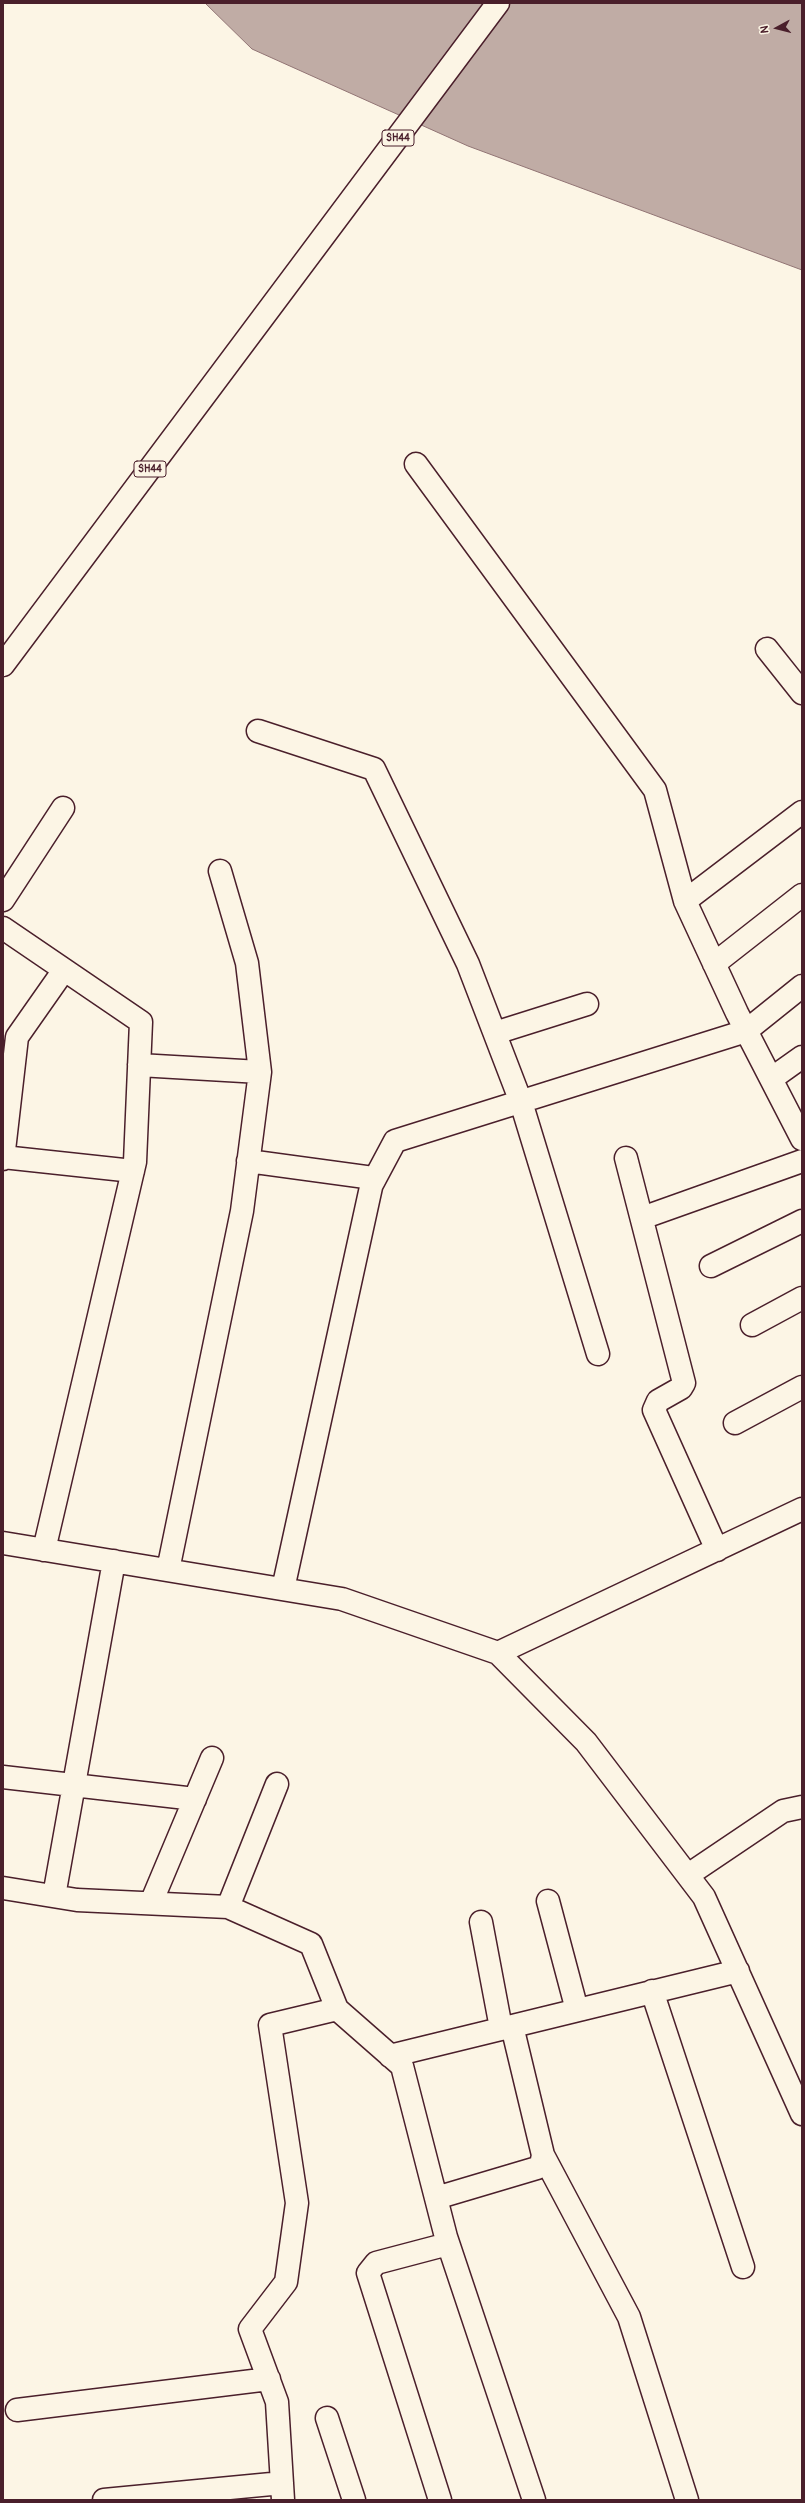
<!DOCTYPE html>
<style>
body{margin:0}
#map{position:relative;width:805px;height:2503px;overflow:hidden;background:#fcf5e5;font-family:Pangolin,sans-serif}
canvas{display:block}
.frame{position:absolute;inset:0;border:4px solid #4a1f2b;pointer-events:none}
.north{position:absolute;left:757px;top:8px;width:40px;height:40px;-webkit-text-stroke:3px #fcf5e5;paint-order:stroke;rotate:263deg;font-size:11px;font-weight:700;line-height:16px;text-align:center;color:#4a1f2b}
.north::after{content:'';display:block;margin:auto;width:14px;height:18px;background:#4a1f2b;clip-path:polygon(50% 0,100% 100%,50% 72%,0 100%)}
</style>
<div id="map">
<canvas width="805" height="2503"></canvas>
<div class="frame"></div>
<div class="north">N</div>
</div>
<script>
const ctx = document.querySelector('canvas').getContext('2d');
ctx.lineJoin = 'round';
function fillPath(path, color) { ctx.fillStyle = color; ctx.fill(path, 'evenodd'); }
const shape = rows => new Path2D(rows.map(r => 'M' + r).join(''));
function trace(path, color, width, dash) { ctx.strokeStyle = color; ctx.lineWidth = width; ctx.lineCap = dash ? 'butt' : 'round'; ctx.setLineDash(dash || []); ctx.stroke(path); }
function drawText(font, color, halo, rows, align = 'center') {
  ctx.font = font + ' Pangolin,sans-serif'; ctx.lineWidth = 4; ctx.setLineDash([]); ctx.textBaseline = 'middle'; ctx.strokeStyle = halo; ctx.fillStyle = color; for (const [text, x, y, turn = 0] of rows) {
    ctx.save(); ctx.translate(x, y); ctx.rotate((+turn || 0) * Math.PI / 180); ctx.textAlign = isNaN(turn) ? turn : align; if (halo) ctx.strokeText(text, 0, 0); ctx.fillText(text, 0, 0); ctx.restore();
  }
}
const water = shape([
 [205,3,802,3,802,270,468,146,252,49,205,3]
]);
const minor = shape([
 [416,464,655,790,685,901,737,1013,802,1139],
 [767,649,802,693],
 [258,731,374,769,468,964,521,1102,598,1354],
 [220,871,247,963,260,1072],
 [3,900,63,808],
 [685,901,802,812],
 [3,928,141,1022,135,1162,44,1550],
 [714,964,802,895],
 [495,1033,587,1004],
 [139,1065,260,1072,242,1211,168,1570],
 [771,1079,802,1057],
 [3,1157,133,1171],
 [626,1158,684,1383,681,1388,658,1401,654,1410,717,1550],
 [3,1159,17,1037,64,970],
 [248,1161,373,1178,283,1589],
 [371,1186,395,1141,746,1031,802,986],
 [642,1218,802,1161],
 [711,1266,802,1221],
 [752,1325,802,1298],
 [735,1423,802,1387],
 [3,1543,342,1599,498,1653,586,1742,704,1897,802,2114],
 [498,1653,802,1509],
 [3,1777,195,1799],
 [688,1875,783,1811,802,1807],
 [3,1888,77,1900,228,1907,311,1944,337,2009,402,2066,446,2237,534,2500],
 [54,1896,114,1561],
 [548,1901,577,2010],
 [151,1903,212,1758],
 [228,1907,277,1784],
 [481,1922,501,2028],
 [652,1991,743,2267],
 [390,2056,738,1971],
 [543,2155,629,2317,687,2500],
 [436,2198,537,2168,541,2165,543,2155,512,2026],
 [17,2410,269,2379],
 [327,2418,354,2500],
 [104,2500,282,2483],
 [283,2500,277,2402,250,2329,286,2282,297,2203,270,2025,337,2009],
 [440,2500,368,2273,376,2263,448,2244]
]);
const primary = shape([
 [3,665,498,3]
]);
const shields = [
 [398,138,32],
 [150,469,32]
];
const shieldNames = [
 ["SH44",398,138],
 ["SH44",150,469]
];
fillPath(water, '#c0aca5');
trace(water, '#917474', 1);
trace(minor, '#4a1f2b', 25);
trace(primary, '#4a1f2b', 25);
trace(minor, '#fcf5e5', 22);
trace(primary, '#fcf5e5', 22);
for (const [x, y, w] of shields) { const box = new Path2D(); box.roundRect(x - w / 2, y - 8, w, 16, 3); ctx.fillStyle = '#fcf5e5'; ctx.fill(box); trace(box, '#4a1f2b', 1); }
drawText('bold 10px', '#4a1f2b', null, shieldNames);
</script>
